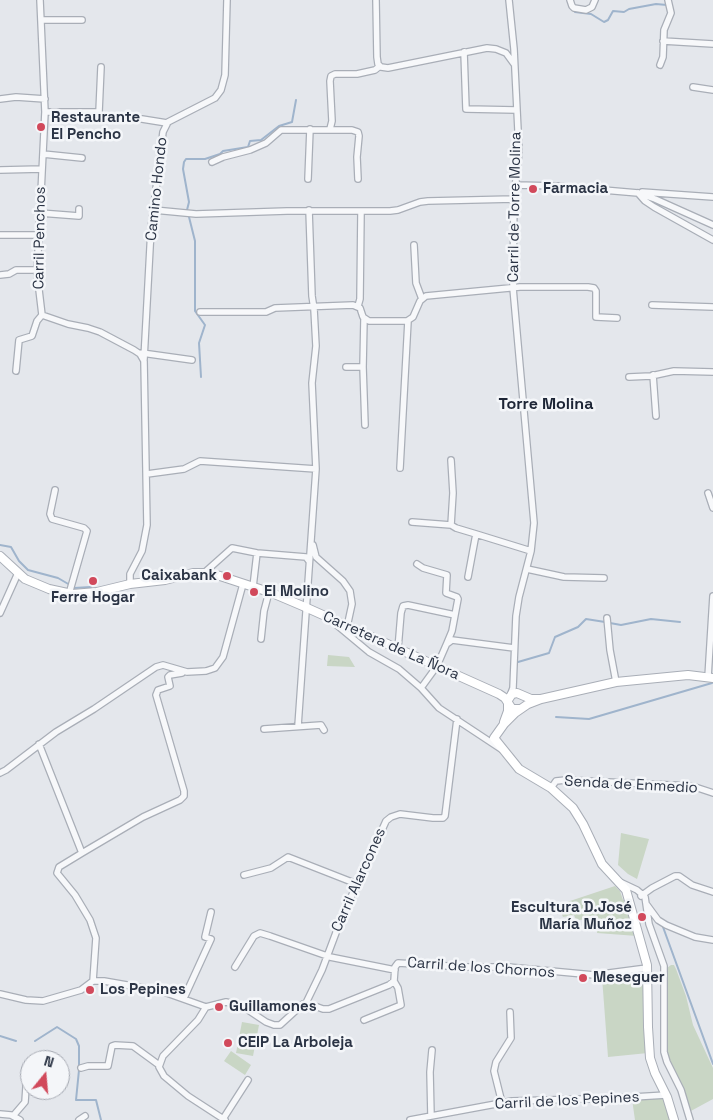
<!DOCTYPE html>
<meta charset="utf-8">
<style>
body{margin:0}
#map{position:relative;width:713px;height:1120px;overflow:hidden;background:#e4e7ec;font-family:"Space Grotesk",sans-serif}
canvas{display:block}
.north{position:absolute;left:20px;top:1050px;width:50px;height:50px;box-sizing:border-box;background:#f4f6f9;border:1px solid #a4a8b1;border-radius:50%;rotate:17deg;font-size:14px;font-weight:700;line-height:20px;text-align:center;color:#2b3445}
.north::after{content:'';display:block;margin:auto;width:18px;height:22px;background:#d1495b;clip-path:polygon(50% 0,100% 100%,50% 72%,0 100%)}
</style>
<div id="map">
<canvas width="713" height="1120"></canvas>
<div class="north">N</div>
</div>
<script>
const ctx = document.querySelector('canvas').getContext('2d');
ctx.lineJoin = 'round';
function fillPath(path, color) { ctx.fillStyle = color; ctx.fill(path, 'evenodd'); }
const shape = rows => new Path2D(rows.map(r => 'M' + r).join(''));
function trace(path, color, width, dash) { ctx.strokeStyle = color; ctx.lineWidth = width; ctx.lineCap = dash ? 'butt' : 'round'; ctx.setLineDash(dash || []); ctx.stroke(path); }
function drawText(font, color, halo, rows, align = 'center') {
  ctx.font = font + ' "Space Grotesk",sans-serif'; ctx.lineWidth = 5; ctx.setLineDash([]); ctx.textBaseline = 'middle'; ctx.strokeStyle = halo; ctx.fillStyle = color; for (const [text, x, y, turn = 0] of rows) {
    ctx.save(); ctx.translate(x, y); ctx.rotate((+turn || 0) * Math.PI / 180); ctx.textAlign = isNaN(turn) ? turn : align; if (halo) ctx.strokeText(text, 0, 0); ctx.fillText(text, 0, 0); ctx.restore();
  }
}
const green = shape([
 [328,655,349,657,355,667,327,666],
 [621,833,649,839,637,879,628,874,618,865],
 [615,886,620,891,623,900,626,899,637,936,597,933,599,919,576,920,574,915,563,917,558,905],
 [671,965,674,965,676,969,686,996,693,1025,713,1068,713,1099,689,1112,669,1062,666,1052,667,968],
 [638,970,643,972,645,975,648,1053,608,1057,602,977],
 [242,1022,259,1025,253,1056,236,1053],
 [231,1051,251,1065,245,1075,224,1061],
 [665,1098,673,1120,635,1120,632,1099]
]);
const stream = shape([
 [575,12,591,14,604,22,608,20,613,11,624,12,629,9,656,4,667,5],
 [187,210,189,202,183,169,184,162,186,159,205,159,220,154,223,151,248,147,250,141,261,140,279,126,292,122,296,100],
 [189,217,195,241,195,311,205,325,199,343,201,377],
 [0,545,11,547,19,561,28,570,58,578,70,585],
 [74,588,91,587],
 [610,623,621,625,651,619,680,622],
 [518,662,549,653,555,637,578,627,586,619,605,622],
 [556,717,589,719,712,683],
 [663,927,713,1064],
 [0,1036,16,1041],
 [35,1041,57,1027,76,1039,79,1046,79,1070,76,1100,96,1100,101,1120]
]);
const street = shape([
 [40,0,45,112,37,273,42,315,68,324,88,328,100,332,134,350,140,354,144,361,147,525,142,551,130,574,130,584],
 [376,0,377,57,378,64,381,67,388,68,487,48,496,49,506,53,514,64],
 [509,0,514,49,519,151,514,199,513,288,534,523,531,551,519,597,516,616,513,688,510,696],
 [570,0,572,6,574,8,586,10,592,7,595,0],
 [41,20,82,20],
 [663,41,713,44],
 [464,52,466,109,516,110],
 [660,65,663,57,664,30,671,13,668,0],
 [693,87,713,90],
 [0,99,16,97,45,99],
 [45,112,99,112,101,67],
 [142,119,167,123],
 [330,129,332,121,330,81,331,76,335,74,357,74,375,70,380,66],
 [43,154,82,158],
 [212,162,223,157,250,150,266,143,281,130,352,130,358,132,359,136,357,157,358,179],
 [0,170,42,169],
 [308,179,310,129],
 [516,185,557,186,638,193,655,199,713,225],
 [642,192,713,197],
 [638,193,645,201,654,207,713,240],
 [154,210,196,214,287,211,390,211,398,210,420,202,428,201,514,199],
 [40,213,79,216,79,209],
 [0,235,39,235],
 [414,245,416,283,422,299],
 [0,275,9,274,16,270,37,270],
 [652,305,713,307],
 [358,306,360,299,361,212],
 [200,312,266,312,275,308,353,305,360,308,363,317,369,321,407,321,413,317,420,301,426,296,520,287,588,287,594,288,596,291,596,317,617,318],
 [142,353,192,360],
 [144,359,151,229,163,132,168,122,215,98,221,90,225,75,227,0],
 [346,367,363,367,364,319],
 [363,367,365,425],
 [16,371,19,340,32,336,37,321,42,315],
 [653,375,656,416],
 [629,377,651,376,674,371,713,372],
 [400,468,408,321],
 [147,474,184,469,200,461,316,469],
 [55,490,50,514,52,519,84,528,87,531,69,594],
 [708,493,713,508],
 [412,522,451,525,453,493,451,460],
 [451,525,456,528,476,534,468,577],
 [476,534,531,551],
 [313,545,316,557,343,581,350,591,352,604,347,627],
 [417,564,423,568,447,575,446,593,457,597,458,599,452,631,447,643,437,666,421,688],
 [527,569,564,577,604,578],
 [204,573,232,548,257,553,306,557,309,561],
 [253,587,257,553],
 [0,613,18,573],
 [607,618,610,650,616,682],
 [333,622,369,652,399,669,421,688,439,708,501,749],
 [261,639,264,611,269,592],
 [448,643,452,640,514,648],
 [398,649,401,613,403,606,408,605,455,615],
 [708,677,713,596],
 [298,726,316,469,312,383,316,346,314,309,312,296,309,210],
 [264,729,321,725,324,730],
 [39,744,82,853,59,867,57,873,75,895,90,920,96,938,93,981],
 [0,773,6,770,56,732,94,709,156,667,163,665,187,672,206,671,215,668,223,657,243,584],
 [551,788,556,781,566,780,692,786,713,793],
 [82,853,143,817,180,800,184,796,184,791,156,695,158,690,170,686,168,677,170,675,182,673],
 [244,875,271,868,288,857,357,884],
 [620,882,637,890,645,897,649,924,664,966,664,1052,667,1062,681,1090,690,1120],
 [641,896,652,888,675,876,679,876,692,885,713,892],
 [647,905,658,920,666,925,695,937,713,940],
 [235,967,254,936,260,933,270,936,330,957,395,970],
 [0,994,26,1000,43,1001,81,990,93,981,104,981,161,991,206,1007,226,1002,242,1006,266,1022,274,1025,280,1025,303,1004,309,1004,323,1009,329,1009,389,985,394,981,395,967,398,963,465,967,508,967,594,975,647,968],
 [184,998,211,939,205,937,211,912],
 [306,1003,322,970,343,914,368,861,386,821,391,817,400,814,433,818,443,818,445,816,457,719],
 [206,1007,198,1020,163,1056,159,1067,164,1076,188,1096,225,1120],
 [364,1020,401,1005,398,988,394,981],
 [81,1068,88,1066,108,1066,112,1046,115,1045,133,1046,159,1065],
 [60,1070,63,1070],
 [502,1103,494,1071,496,1062,511,1038,510,1012],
 [0,1114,11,1115,20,1120],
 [13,1116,25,1102,27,1072,30,1070],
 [431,1116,430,1072,432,1050],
 [223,1119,248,1080],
 [79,1120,85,1116],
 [410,1120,512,1101,617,1098,666,1095]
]);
const secondary = shape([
 [0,556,25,579,49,589,72,594,97,592,130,584,165,580,193,573,204,573,220,576,272,593,305,607,499,694,505,698,512,709,520,709],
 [504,722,508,711,508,700,512,694,517,693,531,699,539,699],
 [674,1120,667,1097,655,1073,650,1058,648,1027,647,965,626,890,602,864,583,824,573,808,551,788,519,769,494,738,504,724,515,713,528,704,541,699,616,682,688,675,713,678]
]);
const markers = [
 [41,127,5,"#d1495b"],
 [533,189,5,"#d1495b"],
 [227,576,5,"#d1495b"],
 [93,581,5,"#d1495b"],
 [254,592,5,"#d1495b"],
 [642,917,5,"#d1495b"],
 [583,978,5,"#d1495b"],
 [90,990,5,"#d1495b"],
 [219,1007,5,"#d1495b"],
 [228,1043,5,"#d1495b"]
];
const poiNames = [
 ["Restaurante",51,118],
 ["El Pencho",51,135],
 ["Farmacia",543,189],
 ["Caixabank",217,576,"right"],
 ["El Molino",264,592],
 ["Ferre Hogar",93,598,"center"],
 ["Escultura D.José",632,908,"right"],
 ["María Muñoz",632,925,"right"],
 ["Meseguer",593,978],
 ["Los Pepines",100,990],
 ["Guillamones",229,1007],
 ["CEIP La Arboleja",238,1043]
];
const streetNames = [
 ["Camino Hondo",157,189,-84],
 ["Carril de Torre Molina",515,207,-89],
 ["Carril Penchos",40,238,-89],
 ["Carretera de La Ñora",391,646,24],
 ["Senda de Enmedio",631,785,3],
 ["Carril Alarcones",359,880,-66],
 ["Carril de los Chornos",481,968,4],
 ["Carril de los Pepines",567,1101,-3]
];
const neighbourhoodNames = [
 ["Torre Molina",546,405]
];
fillPath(green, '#c9d6c5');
trace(stream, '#9fb4cc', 2);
trace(street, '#a9aeb7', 8);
trace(secondary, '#a9aeb7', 10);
trace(street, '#f7f8fa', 5.5);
trace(secondary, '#fff', 8);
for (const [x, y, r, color] of markers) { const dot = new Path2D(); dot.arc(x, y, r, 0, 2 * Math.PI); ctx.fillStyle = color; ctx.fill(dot); trace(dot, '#f4f6f9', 2); }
drawText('bold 15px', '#2b3445', '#f4f6f9', poiNames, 'left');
drawText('15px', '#2b3445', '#f4f6f9', streetNames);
drawText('bold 16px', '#1d2536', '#f4f6f9', neighbourhoodNames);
</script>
